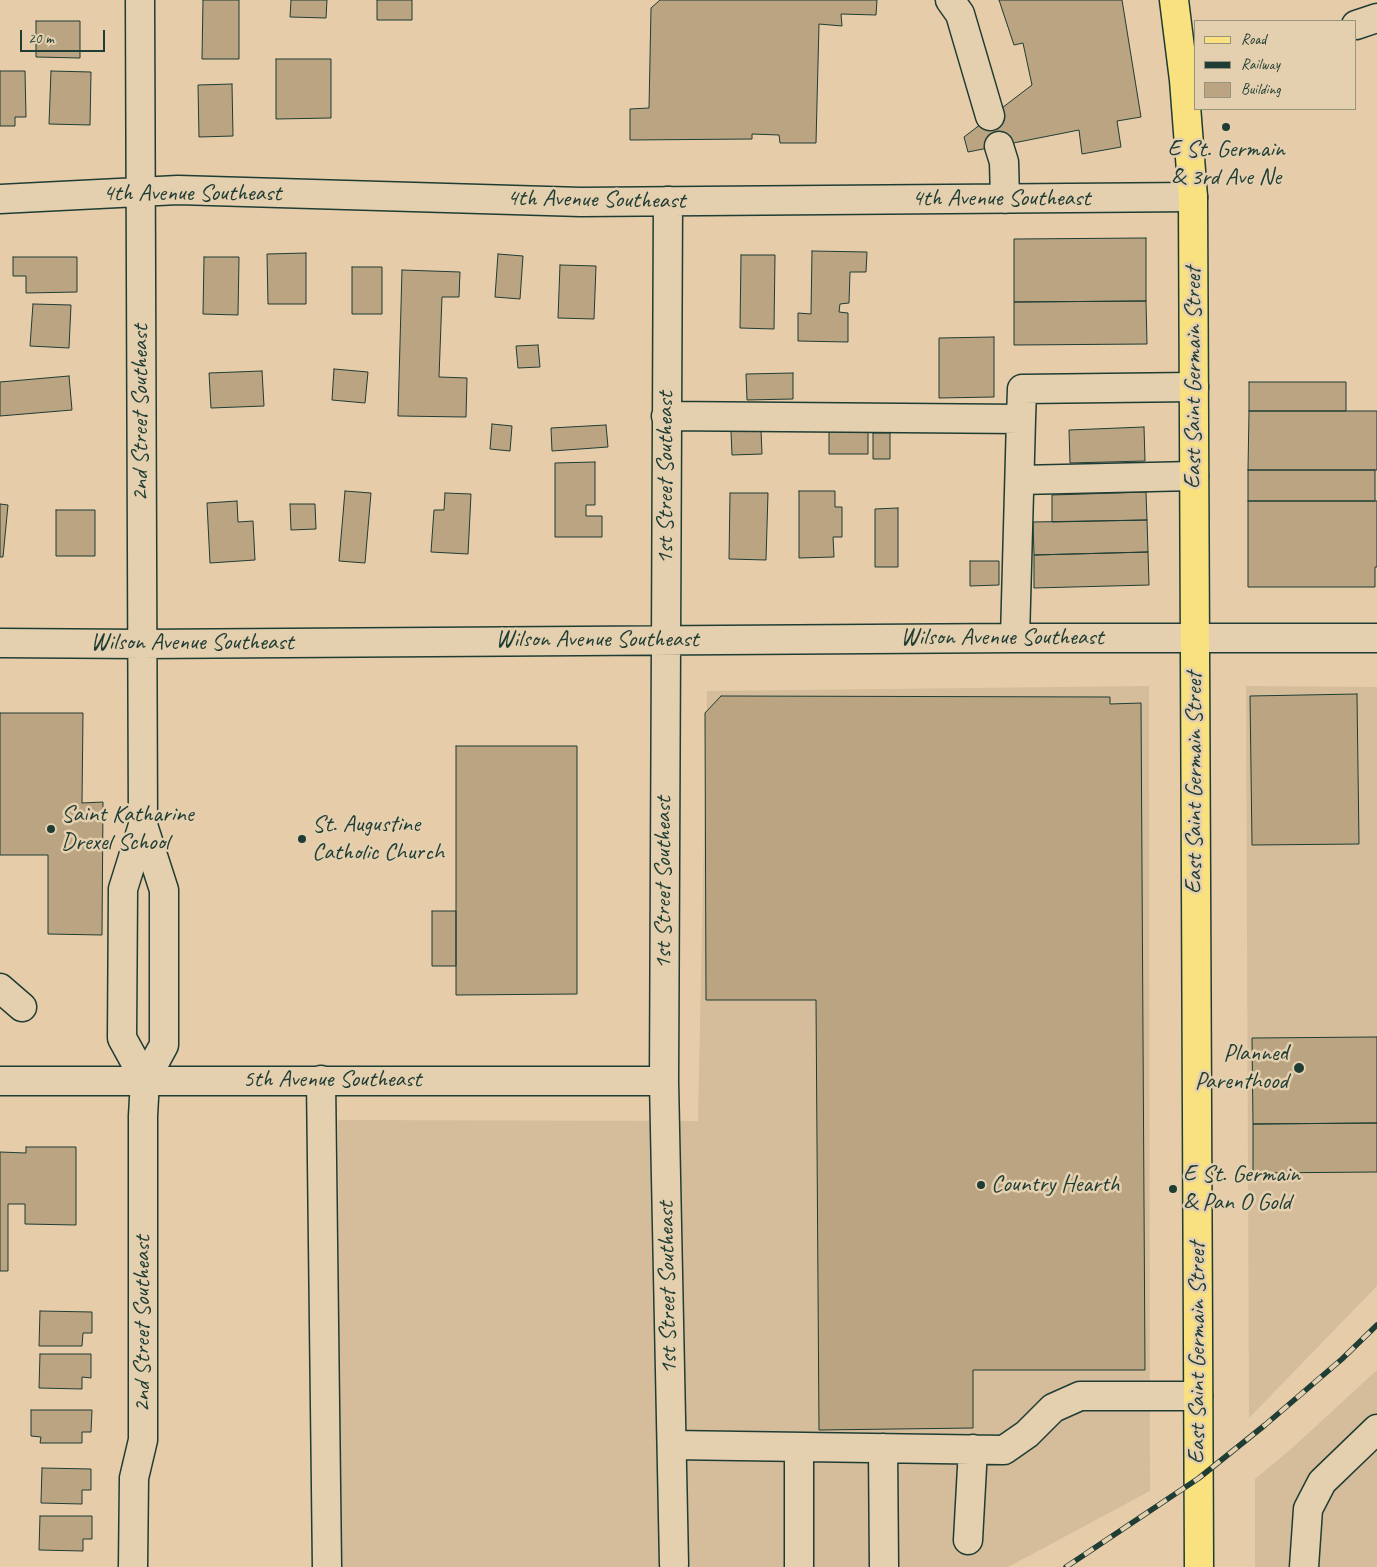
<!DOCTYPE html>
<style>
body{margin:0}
#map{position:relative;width:1377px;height:1567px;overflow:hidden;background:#e6cca8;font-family:Caveat,sans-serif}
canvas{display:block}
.legend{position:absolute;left:1194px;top:20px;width:162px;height:90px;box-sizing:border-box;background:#e4cfae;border:1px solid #95957d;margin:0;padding:6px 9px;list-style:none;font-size:15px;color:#1f3d34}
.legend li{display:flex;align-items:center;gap:10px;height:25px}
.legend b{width:25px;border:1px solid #95957d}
.scale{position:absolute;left:20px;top:30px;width:85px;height:22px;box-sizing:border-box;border:2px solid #1f3d34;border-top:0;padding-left:6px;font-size:15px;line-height:18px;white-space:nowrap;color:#1f3d34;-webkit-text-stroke:4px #e4cfae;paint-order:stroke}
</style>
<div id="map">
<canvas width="1377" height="1567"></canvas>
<ul class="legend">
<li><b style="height:6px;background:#fae180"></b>Road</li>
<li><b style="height:6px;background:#1f3d34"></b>Railway</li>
<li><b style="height:14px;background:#baa482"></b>Building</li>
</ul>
<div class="scale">20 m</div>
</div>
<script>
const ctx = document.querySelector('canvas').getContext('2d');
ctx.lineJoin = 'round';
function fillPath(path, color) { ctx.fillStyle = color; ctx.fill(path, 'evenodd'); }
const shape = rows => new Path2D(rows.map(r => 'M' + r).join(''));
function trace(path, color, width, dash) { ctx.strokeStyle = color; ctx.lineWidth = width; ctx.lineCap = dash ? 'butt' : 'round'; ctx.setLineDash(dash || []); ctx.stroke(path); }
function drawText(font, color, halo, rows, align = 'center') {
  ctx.font = font + ' Caveat,sans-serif'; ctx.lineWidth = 5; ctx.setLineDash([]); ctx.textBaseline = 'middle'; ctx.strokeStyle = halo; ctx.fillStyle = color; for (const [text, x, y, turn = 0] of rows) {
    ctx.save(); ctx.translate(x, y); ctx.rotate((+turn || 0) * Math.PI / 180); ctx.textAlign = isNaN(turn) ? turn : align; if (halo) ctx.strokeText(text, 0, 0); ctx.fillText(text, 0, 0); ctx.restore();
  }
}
const built = shape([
 [1149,686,1150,1491,1008,1567,340,1567,338,1120,698,1121,707,691],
 [1246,686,1377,687,1377,1286,1249,1418],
 [1377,1370,1377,1567,1255,1567,1255,1479,1291,1449]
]);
const building = shape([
 [203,0,239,0,239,59,202,59,203,0],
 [291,0,327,0,326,18,290,17,291,0],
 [377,0,412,0,412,20,377,20,377,0],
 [660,0,877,0,876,15,841,14,842,26,819,24,816,143,780,143,779,135,752,134,752,139,630,140,630,109,649,108,651,8,660,0],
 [999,0,1122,0,1141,117,1117,121,1121,147,1082,154,1079,130,968,152,964,137,1032,85,1023,43,1014,45,999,0],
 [36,21,80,21,80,58,36,57,36,21],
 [276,59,331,59,331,118,276,119,276,59],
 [0,71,25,71,26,117,15,117,15,126,0,126,0,71],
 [51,71,91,72,90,125,49,124,51,71],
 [232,84,233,136,199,137,198,85,232,84],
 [1146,238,1146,301,1014,302,1014,239,1146,238],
 [812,251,867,252,866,272,850,272,849,303,840,304,839,312,848,313,848,342,798,341,798,313,811,314,812,251],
 [306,253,306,304,268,304,267,254,306,253],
 [498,254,523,256,520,299,495,297,498,254],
 [741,255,775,255,774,329,740,328,741,255],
 [13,257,77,257,77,292,26,293,26,276,13,276,13,257],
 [204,257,239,257,238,315,203,314,204,257],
 [560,265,596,266,594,319,558,318,560,265],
 [352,267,382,267,382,314,352,314,352,267],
 [402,270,460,272,459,297,442,297,439,377,467,378,466,417,398,416,402,270],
 [1146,301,1147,344,1014,345,1014,302,1146,301],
 [33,304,71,305,69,348,30,346,33,304],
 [994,337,994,397,939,398,939,338,994,337],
 [538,345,540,367,518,368,516,346,538,345],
 [334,369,368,372,365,403,332,400,334,369],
 [262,371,264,406,211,408,209,373,262,371],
 [793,373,793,399,747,400,746,374,793,373],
 [69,376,72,410,0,416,0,382,69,376],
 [1249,382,1346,382,1346,411,1249,411,1249,382],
 [1249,411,1377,411,1377,470,1248,470,1249,411],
 [492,424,512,426,510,451,490,449,492,424],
 [606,425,608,447,552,451,551,428,606,425],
 [1144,427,1145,461,1070,463,1069,430,1144,427],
 [868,429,868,454,829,454,829,430,868,429],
 [761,430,762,454,732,455,731,431,761,430],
 [873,433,890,433,890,459,873,459,873,433],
 [595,462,595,505,586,505,586,516,602,516,602,537,555,537,555,463,595,462],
 [1248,470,1375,470,1375,501,1248,501,1248,470],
 [345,491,371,493,365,563,339,561,345,491],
 [799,491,835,491,835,507,842,507,842,537,833,537,834,557,799,558,799,491],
 [1146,492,1147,520,1052,522,1052,495,1146,492],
 [445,493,471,494,468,554,431,552,434,510,444,510,445,493],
 [730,493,768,493,766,560,729,559,730,493],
 [237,501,238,522,253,521,255,560,210,563,207,503,237,501],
 [1248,501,1377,501,1377,567,1375,567,1375,587,1248,587,1248,501],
 [0,504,8,505,3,557,0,557,0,504],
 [290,504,315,504,316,529,291,530,290,504],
 [898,508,898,567,875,567,875,509,898,508],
 [56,510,95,510,95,556,56,556,56,510],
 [1147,520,1148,552,1034,555,1033,522,1147,520],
 [1148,552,1149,585,1034,588,1034,555,1148,552],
 [970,561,999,561,999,585,970,586,970,561],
 [1357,694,1359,844,1252,845,1250,696,1357,694],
 [721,696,1110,697,1110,704,1141,703,1145,1370,973,1370,973,1428,819,1430,816,1000,706,1000,705,713,721,696],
 [0,713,83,713,82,803,103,802,102,935,48,934,48,855,0,855,0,713],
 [456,746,577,746,577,994,456,995,456,746],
 [432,911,456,911,456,966,432,966,432,911],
 [1377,1037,1377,1123,1253,1124,1252,1038,1377,1037],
 [1377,1123,1377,1172,1253,1173,1253,1124,1377,1123],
 [26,1147,76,1147,76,1225,25,1224,25,1204,8,1204,8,1271,0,1271,0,1152,26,1153,26,1147],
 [40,1311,92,1312,92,1333,83,1333,82,1346,39,1346,40,1311],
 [40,1354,91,1354,91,1378,82,1377,82,1389,39,1388,40,1354],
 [31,1410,92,1410,91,1432,82,1432,82,1443,40,1443,41,1437,31,1436,31,1410],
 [42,1468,91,1469,91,1490,82,1490,82,1504,41,1503,42,1468],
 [40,1516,92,1516,92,1539,83,1539,83,1551,39,1550,40,1516]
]);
const minor = shape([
 [140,0,143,825,123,889,122,1038,145,1080],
 [950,0,960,14,990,116],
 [1356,25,1377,18],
 [999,146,1004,162,1005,199],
 [0,199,178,190,581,202,1193,197],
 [668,201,664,1081,674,1564],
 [666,416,1021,419,1022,389,1194,387],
 [1020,480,1194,476],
 [1015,638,1021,419],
 [0,643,142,644,1015,638,1377,638],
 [0,988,22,1007],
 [321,1080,327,1567],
 [0,1081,664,1081],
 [672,1445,1004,1450,1027,1434,1053,1408,1080,1396,1198,1396],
 [883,1448,884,1567],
 [968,1540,973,1449],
 [133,1567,134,1478,143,1440,143,1116,145,1080,164,1045,164,890,143,825],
 [799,1567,799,1447],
 [1304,1567,1308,1509,1322,1482,1377,1429]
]);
const major = shape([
 [1174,0,1184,80,1193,197,1199,1567]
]);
const rail = shape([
 [1066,1567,1199,1478,1265,1425,1342,1359,1377,1325]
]);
const markers = [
 [1226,127,5,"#1f3d34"],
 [51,829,5,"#1f3d34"],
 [302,839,5,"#1f3d34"],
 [1299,1068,6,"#1f3d34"],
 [981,1185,5,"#1f3d34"],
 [1173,1189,5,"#1f3d34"]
];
const poiNames = [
 ["E St. Germain",1226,150,"center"],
 ["& 3rd Ave Ne",1226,178,"center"],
 ["Saint Katharine",61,815],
 ["Drexel School",61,843],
 ["St. Augustine",312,825],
 ["Catholic Church",312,853],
 ["Planned",1288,1054,"right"],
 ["Parenthood",1288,1082,"right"],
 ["E St. Germain",1183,1175],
 ["& Pan O Gold",1183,1203],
 ["Country Hearth",991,1185]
];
const streetNames = [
 ["4th Avenue Southeast",192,194],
 ["4th Avenue Southeast",1001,199],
 ["4th Avenue Southeast",596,200,1],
 ["East Saint Germain Street",1194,378,-90],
 ["2nd Street Southeast",141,413,-90],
 ["1st Street Southeast",666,478,-90],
 ["Wilson Avenue Southeast",1002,638],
 ["Wilson Avenue Southeast",597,640],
 ["Wilson Avenue Southeast",192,643],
 ["East Saint Germain Street",1195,783,-90],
 ["1st Street Southeast",664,883,-90],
 ["5th Avenue Southeast",332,1080],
 ["1st Street Southeast",668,1288,-91],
 ["2nd Street Southeast",143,1324,-90],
 ["East Saint Germain Street",1198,1353,-90]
];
fillPath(built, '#d5bd9b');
fillPath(building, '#baa482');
trace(building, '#1f3d34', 1);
trace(minor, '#1f3d34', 31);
trace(major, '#1f3d34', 31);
trace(minor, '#e4cfae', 28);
trace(major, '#fae180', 28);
trace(rail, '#1f3d34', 5.5);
trace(rail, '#e4cfae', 4, [11]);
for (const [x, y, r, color] of markers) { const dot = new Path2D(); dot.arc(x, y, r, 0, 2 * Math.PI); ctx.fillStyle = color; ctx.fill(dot); trace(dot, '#e4cfae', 2); }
drawText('24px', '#1f3d34', '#e4cfae', poiNames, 'left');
drawText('24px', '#1f3d34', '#e4cfae', streetNames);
</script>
